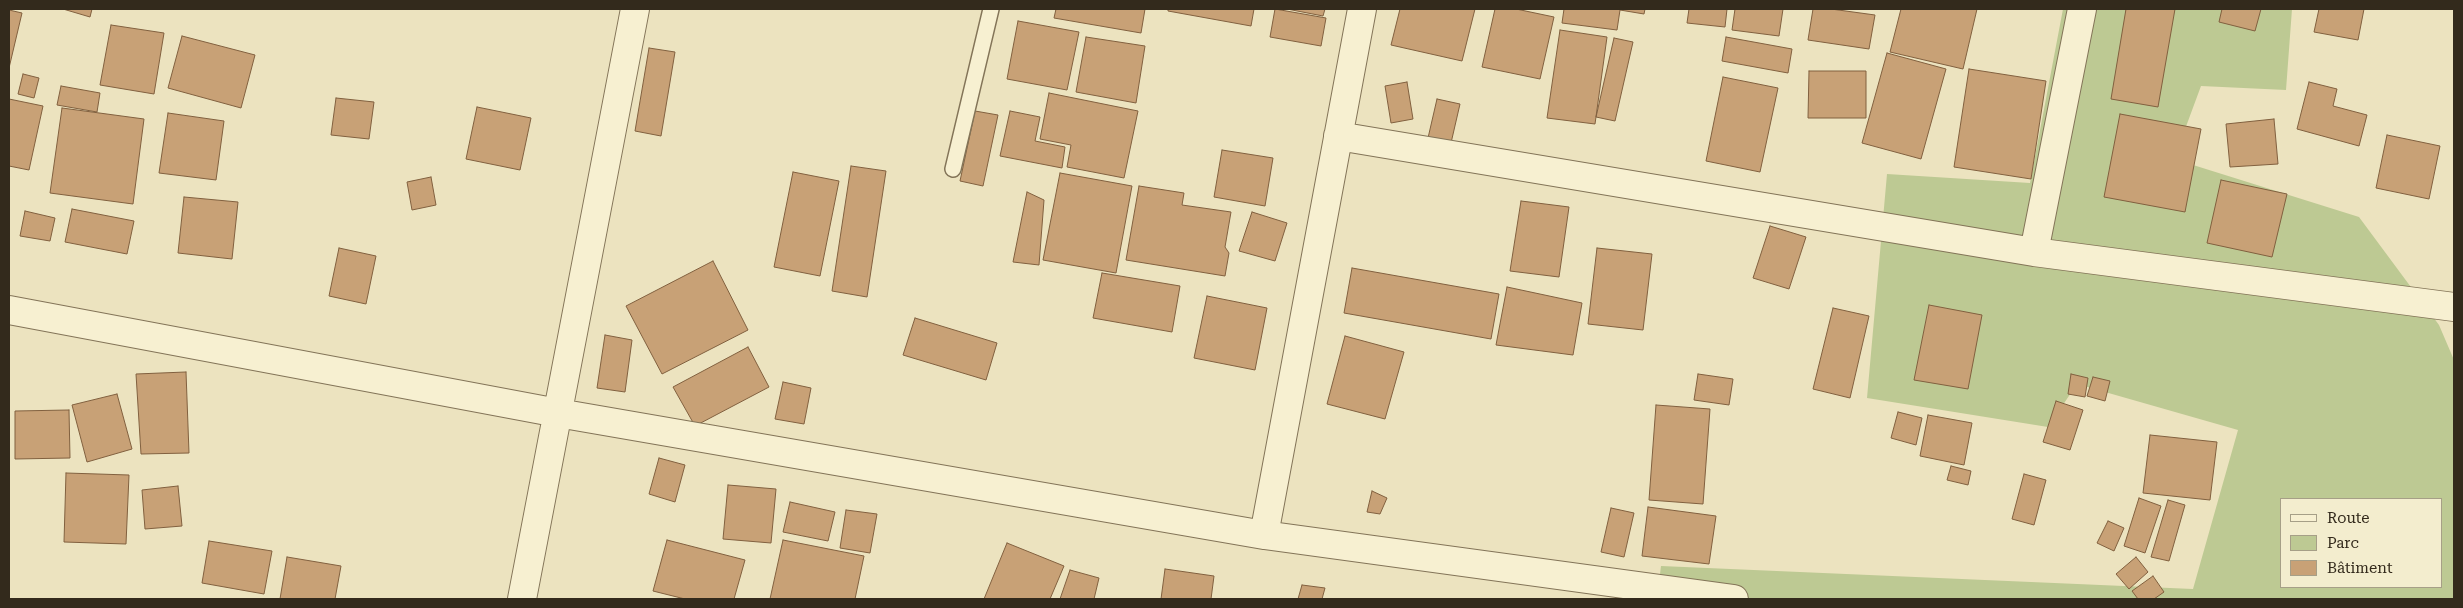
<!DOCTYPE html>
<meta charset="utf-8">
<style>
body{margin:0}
#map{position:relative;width:2463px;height:608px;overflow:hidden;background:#ece3bf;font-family:"Roboto Serif",serif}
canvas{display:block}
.frame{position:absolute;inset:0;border:10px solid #332a1c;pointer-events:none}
.legend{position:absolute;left:2280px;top:498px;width:162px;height:90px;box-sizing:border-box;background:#f3edce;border:1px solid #a69f87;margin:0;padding:6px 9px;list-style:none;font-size:15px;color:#332a1c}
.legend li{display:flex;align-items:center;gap:10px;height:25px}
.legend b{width:25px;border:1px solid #a69f87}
</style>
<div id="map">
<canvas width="2463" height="608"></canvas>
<div class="frame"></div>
<ul class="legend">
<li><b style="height:6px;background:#f7f0d1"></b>Route</li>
<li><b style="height:14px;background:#bdc993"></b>Parc</li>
<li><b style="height:14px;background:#c8a176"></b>Bâtiment</li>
</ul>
</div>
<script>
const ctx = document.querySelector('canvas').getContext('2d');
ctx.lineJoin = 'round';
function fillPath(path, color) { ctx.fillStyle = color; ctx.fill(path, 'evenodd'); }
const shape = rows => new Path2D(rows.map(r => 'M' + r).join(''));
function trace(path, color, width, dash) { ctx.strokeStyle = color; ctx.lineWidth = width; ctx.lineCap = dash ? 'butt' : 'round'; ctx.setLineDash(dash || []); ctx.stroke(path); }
const green = shape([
 [2063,9,2292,9,2286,90,2201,86,2174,159,2359,217,2439,325,2454,360,2454,599,1657,599,1661,566,2193,589,2238,430,2077,384,2048,427,1867,398,1887,174,2030,183],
 [2282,499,2442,499,2442,587,2282,587]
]);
const building = shape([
 [63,9,92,9,90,17,63,9],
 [1056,9,1145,9,1141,33,1054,18,1056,9],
 [1168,9,1254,9,1251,26,1168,11,1168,9],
 [1275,9,1326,18,1321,46,1270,37,1275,9],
 [1287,9,1325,9,1323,16,1287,9],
 [1400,9,1475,9,1462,61,1391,45,1400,9],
 [1495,9,1516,9,1554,17,1540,79,1482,67,1495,9],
 [1564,9,1645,9,1644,14,1620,10,1617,30,1562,23,1564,9],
 [1689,9,1727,9,1725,27,1687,23,1689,9],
 [1735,9,1783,9,1779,36,1732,30,1735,9],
 [1813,9,1831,9,1875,15,1869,49,1808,40,1813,9],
 [1901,9,1977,9,1963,69,1890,52,1901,9],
 [2126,9,2175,9,2158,107,2111,99,2126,9],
 [2222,9,2261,9,2255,31,2219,22,2222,9],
 [2319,9,2364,9,2358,40,2314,32,2319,9],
 [9,10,22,13,9,68,9,10],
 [1018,21,1079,32,1067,90,1007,79,1018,21],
 [111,25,164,33,154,94,100,85,111,25],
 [1560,30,1607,37,1595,124,1547,118,1560,30],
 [182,36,255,55,241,108,168,88,182,36],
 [1086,37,1145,46,1136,103,1076,92,1086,37],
 [1726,37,1792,49,1788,73,1722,61,1726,37],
 [1614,38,1633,42,1615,121,1596,117,1614,38],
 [649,48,675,52,661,136,635,131,649,48],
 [1887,53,1946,69,1921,159,1862,143,1887,53],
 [1969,69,2046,81,2031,179,1954,167,1969,69],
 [1809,71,1866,71,1866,118,1808,118,1809,71],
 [23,74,39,78,34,98,18,94,23,74],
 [1723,77,1778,88,1760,172,1706,161,1723,77],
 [1407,82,1413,119,1391,123,1385,86,1407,82],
 [2309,82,2337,89,2333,106,2367,115,2359,146,2297,129,2309,82],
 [61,86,100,93,97,112,57,105,61,86],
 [1049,93,1138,111,1124,178,1067,167,1071,145,1040,139,1049,93],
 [336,98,374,102,369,139,331,135,336,98],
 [9,99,43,106,29,170,9,166,9,99],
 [1437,99,1460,104,1451,143,1428,138,1437,99],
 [477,107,531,118,520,170,466,159,477,107],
 [62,108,144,119,133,204,50,193,62,108],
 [975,111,998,115,983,186,960,181,975,111],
 [1010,111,1040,117,1035,141,1065,147,1062,168,1000,156,1010,111],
 [168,113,224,121,216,180,159,173,168,113],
 [2120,114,2201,129,2185,212,2104,197,2120,114],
 [2274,119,2278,164,2230,167,2226,124,2274,119],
 [2387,135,2440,146,2429,199,2376,188,2387,135],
 [1222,150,1273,158,1265,206,1214,197,1222,150],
 [851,166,886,171,867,297,832,291,851,166],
 [793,172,839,181,820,276,774,267,793,172],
 [1060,173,1132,186,1116,273,1043,260,1060,173],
 [431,177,436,205,412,210,407,182,431,177],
 [2221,180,2287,194,2272,257,2207,243,2221,180],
 [1139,186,1184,193,1182,205,1231,212,1225,247,1229,253,1225,276,1126,260,1139,186],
 [1027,192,1044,200,1039,265,1013,262,1027,192],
 [184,197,238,202,232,259,178,253,184,197],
 [1521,201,1569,207,1559,277,1510,271,1521,201],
 [72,209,134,221,127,254,65,242,72,209],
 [25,211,55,218,50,241,20,236,25,211],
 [1252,212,1287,223,1275,261,1239,251,1252,212],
 [1770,226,1806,237,1789,289,1753,278,1770,226],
 [339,248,376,256,366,304,329,296,339,248],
 [1597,248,1652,254,1643,330,1588,324,1597,248],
 [713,261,748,330,662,374,626,306,713,261],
 [1352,268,1499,294,1491,339,1344,313,1352,268],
 [1102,273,1180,286,1172,332,1093,318,1102,273],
 [1507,287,1582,303,1573,355,1496,345,1507,287],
 [1207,296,1267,308,1255,370,1194,358,1207,296],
 [1929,305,1982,315,1968,389,1914,380,1929,305],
 [1833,308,1869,316,1850,398,1813,389,1833,308],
 [915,318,997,343,986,380,903,355,915,318],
 [605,335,632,340,625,392,597,388,605,335],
 [1345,336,1404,352,1385,419,1327,404,1345,336],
 [748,347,769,387,695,426,673,387,748,347],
 [186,372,189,453,141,454,136,374,186,372],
 [1698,374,1733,379,1729,405,1694,400,1698,374],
 [2071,374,2088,378,2085,397,2068,394,2071,374],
 [2093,377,2110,381,2105,401,2087,396,2093,377],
 [783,382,811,388,804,424,775,419,783,382],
 [117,394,132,449,87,462,72,405,117,394],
 [2056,401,2083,410,2070,450,2043,442,2056,401],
 [1656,405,1710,409,1703,504,1649,500,1656,405],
 [69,410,70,458,15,459,15,411,69,410],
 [1898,412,1922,418,1916,445,1891,438,1898,412],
 [1928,415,1972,423,1964,465,1920,456,1928,415],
 [2150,435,2217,442,2210,500,2143,493,2150,435],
 [659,458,685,465,675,502,649,494,659,458],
 [1951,466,1971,471,1968,485,1947,480,1951,466],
 [66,473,129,475,126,544,64,542,66,473],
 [2024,474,2046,480,2034,525,2012,519,2024,474],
 [728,485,776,489,771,543,723,539,728,485],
 [178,486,182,526,145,529,142,490,178,486],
 [1372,491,1387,498,1380,514,1367,512,1372,491],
 [2139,498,2161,506,2145,553,2124,546,2139,498],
 [2168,500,2185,505,2169,561,2151,557,2168,500],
 [790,502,835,512,828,541,783,532,790,502],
 [1648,507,1716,516,1709,564,1642,556,1648,507],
 [1611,508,1634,513,1624,557,1601,552,1611,508],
 [846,510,877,514,870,553,840,548,846,510],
 [2108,521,2124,528,2114,551,2097,543,2108,521],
 [667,540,745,560,734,599,685,599,653,591,667,540],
 [783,540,864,556,855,599,770,599,783,540],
 [209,541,272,551,264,594,202,583,209,541],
 [1007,543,1064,566,1050,599,984,599,1007,543],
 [287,557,341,566,335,599,280,599,287,557],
 [2136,557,2148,572,2129,589,2116,574,2136,557],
 [1165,569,1214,576,1211,599,1161,599,1165,569],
 [1070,570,1099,578,1094,599,1060,599,1070,570],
 [2153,576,2164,592,2154,599,2138,599,2132,591,2153,576],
 [1302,585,1325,588,1322,599,1298,599,1302,585]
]);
const service = shape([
 [953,169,991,9]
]);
const minor = shape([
 [1338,136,2034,252,2454,307],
 [2034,252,2082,9],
 [9,310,558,413,1264,535,1734,599],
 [1264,535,1362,9],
 [522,599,635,9]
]);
fillPath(green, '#bdc993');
fillPath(building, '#c8a176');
trace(building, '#81603f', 1);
trace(service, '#837458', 18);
trace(minor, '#837458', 30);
trace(service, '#f7f0d1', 15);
trace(minor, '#f7f0d1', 28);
</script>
